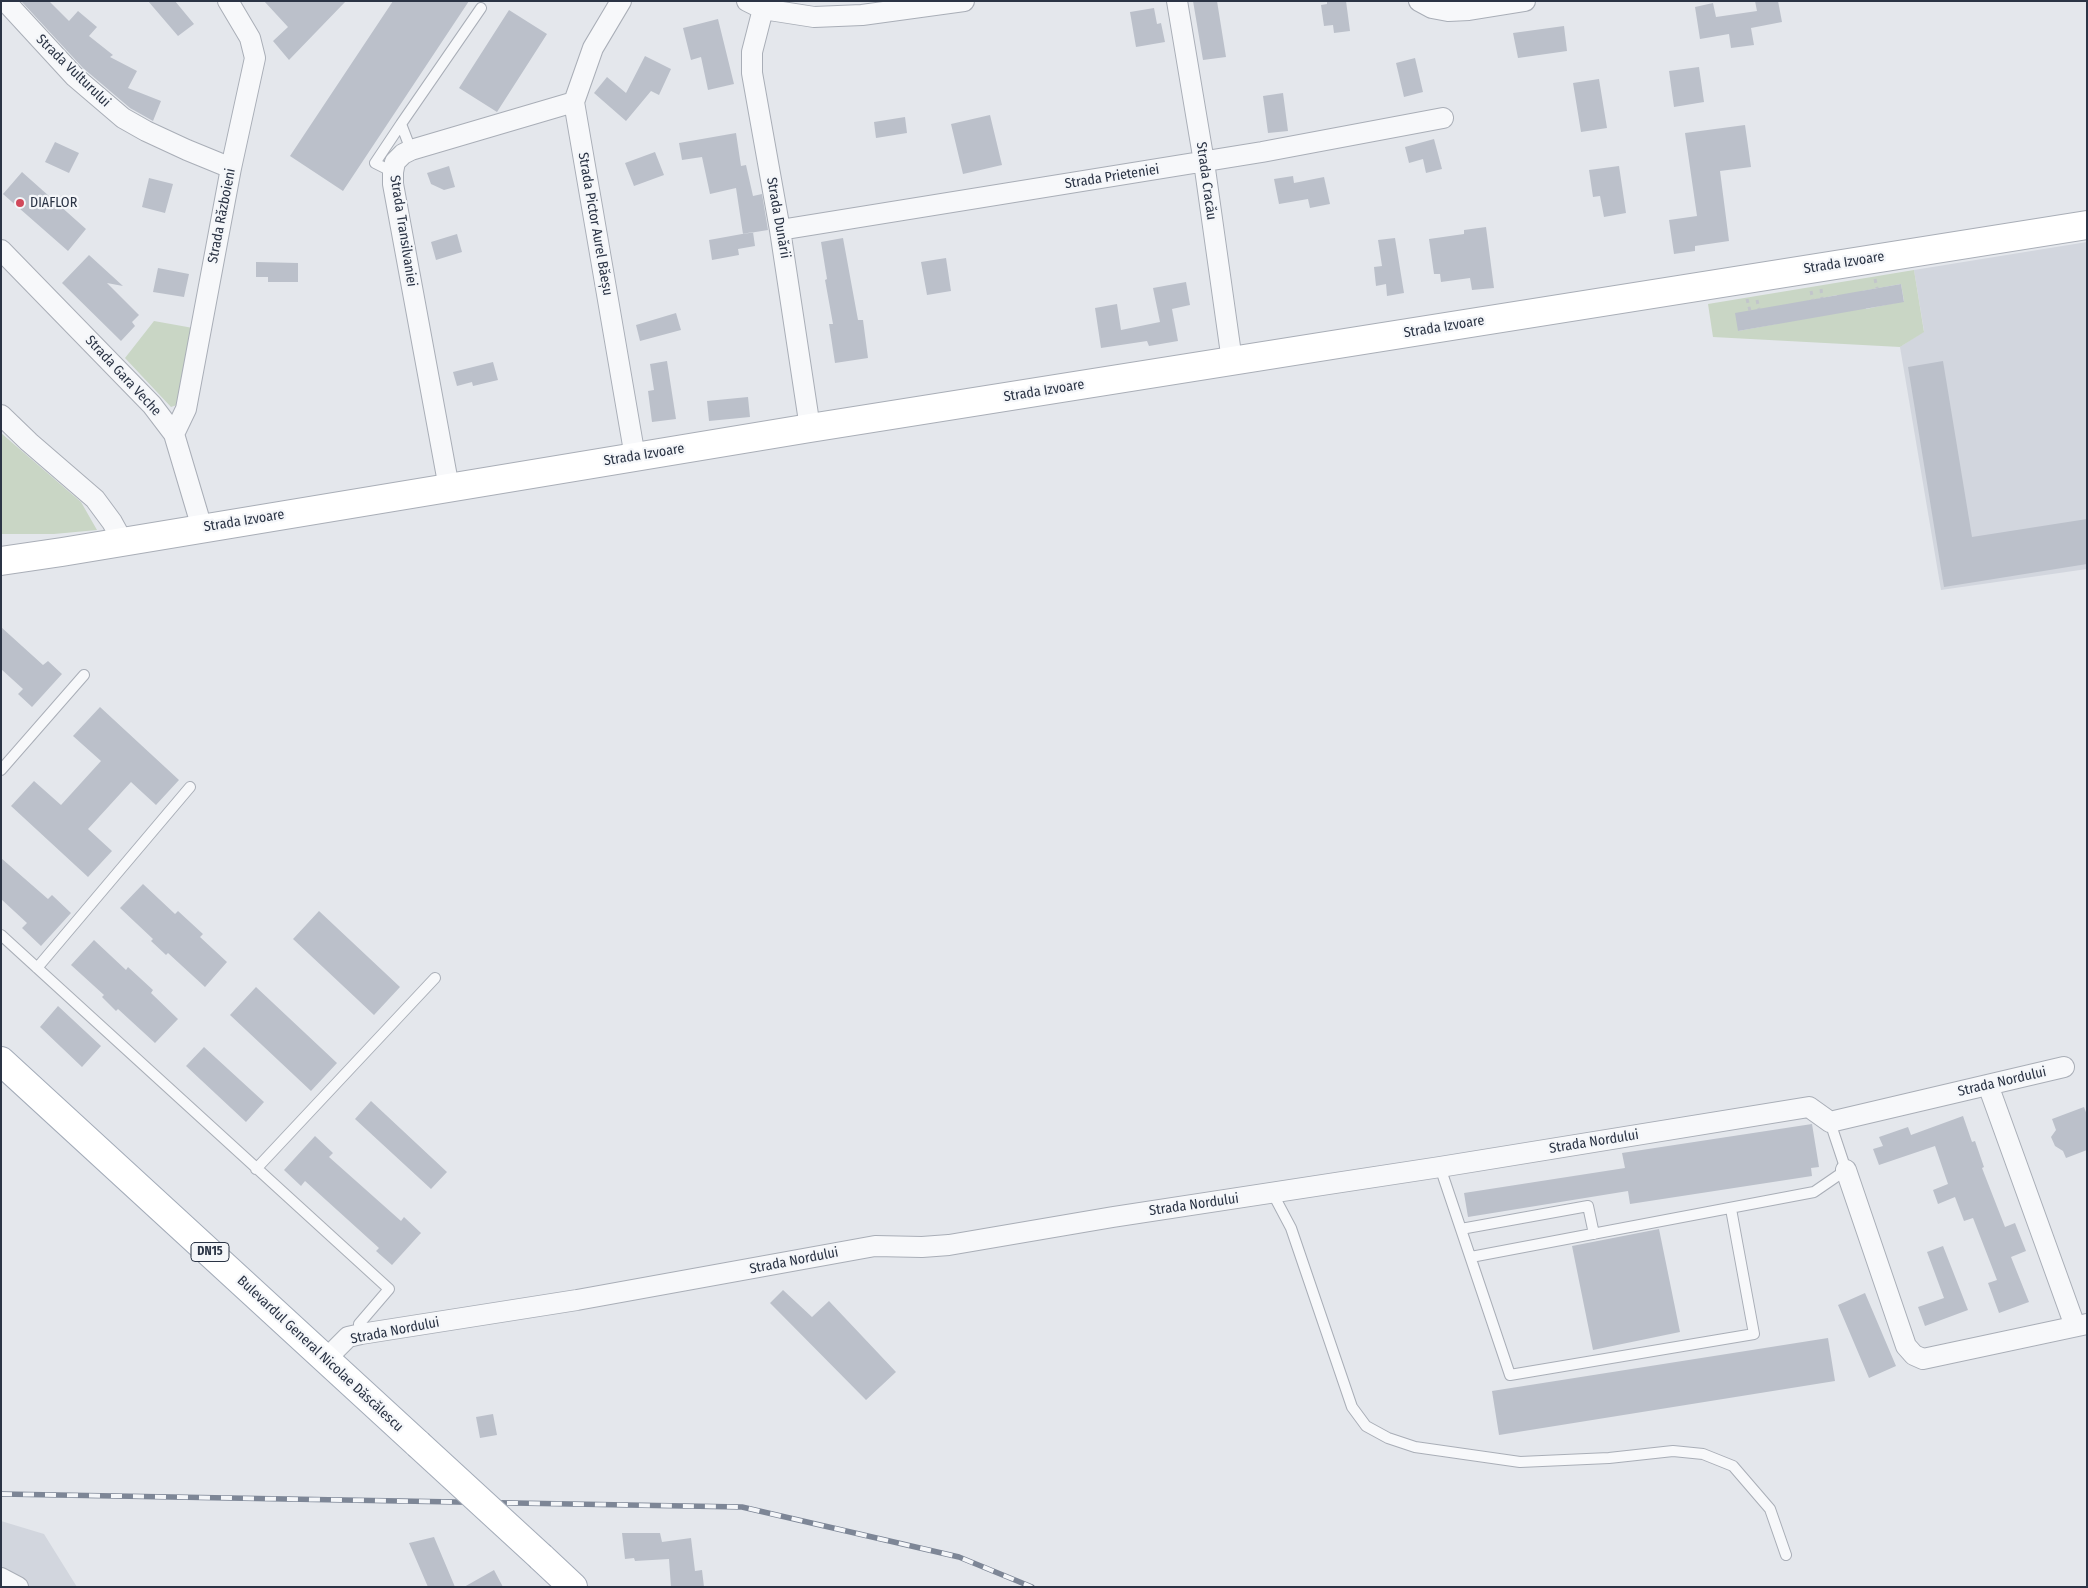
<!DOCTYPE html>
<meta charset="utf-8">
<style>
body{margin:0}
#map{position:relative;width:2088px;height:1588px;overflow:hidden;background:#e4e7ec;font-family:"Fira Sans Condensed",sans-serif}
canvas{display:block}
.frame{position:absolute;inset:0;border:2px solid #2b3445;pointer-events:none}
</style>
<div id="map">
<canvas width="2088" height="1588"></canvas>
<div class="frame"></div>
</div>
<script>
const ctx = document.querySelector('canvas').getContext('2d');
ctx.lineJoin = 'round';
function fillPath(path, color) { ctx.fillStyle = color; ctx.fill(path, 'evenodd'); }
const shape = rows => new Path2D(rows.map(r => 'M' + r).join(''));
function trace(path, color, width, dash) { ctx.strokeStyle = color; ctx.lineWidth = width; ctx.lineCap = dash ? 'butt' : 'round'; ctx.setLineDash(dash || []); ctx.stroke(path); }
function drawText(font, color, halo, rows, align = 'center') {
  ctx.font = font + ' "Fira Sans Condensed",sans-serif'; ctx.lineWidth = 4.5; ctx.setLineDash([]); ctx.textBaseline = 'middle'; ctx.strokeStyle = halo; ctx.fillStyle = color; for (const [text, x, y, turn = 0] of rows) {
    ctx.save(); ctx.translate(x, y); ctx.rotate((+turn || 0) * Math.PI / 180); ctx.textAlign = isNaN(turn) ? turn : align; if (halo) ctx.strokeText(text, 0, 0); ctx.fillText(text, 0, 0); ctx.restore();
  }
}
const built = shape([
 [2087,242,2087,569,1941,590,1900,347,1924,331,1914,270],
 [1,1521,44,1534,77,1587,1,1587]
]);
const green = shape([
 [1914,270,1924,332,1900,347,1713,337,1708,304],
 [1901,284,1904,301,1866,309,1862,291],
 [1837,295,1840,313,1798,303],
 [1774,307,1776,324,1738,331],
 [154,321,193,328,177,405,171,407,125,358],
 [1,433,81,502,97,530,54,534,1,534]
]);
const building = shape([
 [21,1,49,1,69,21,78,11,97,27,89,36,113,55,110,57,137,71,128,88,161,101,153,121,130,108,83,68],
 [148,1,175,1,194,24,178,36],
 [264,1,346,1,289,60,273,41,288,27],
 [393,1,469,1,343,191,290,156],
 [1193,1,1217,1,1226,57,1203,60],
 [1327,1,1346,1,1350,31,1334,33,1333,25,1324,26,1321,5,1327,4],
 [1755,1,1778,1,1782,22,1751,28,1754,45,1731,48,1729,34,1700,39,1695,7,1713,3,1716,17,1757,11],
 [1154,8,1157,24,1161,23,1165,42,1136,47,1130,12],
 [509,10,547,34,497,112,459,88],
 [718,19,734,84,708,90,701,57,691,60,683,28],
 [1564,26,1567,51,1518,58,1513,33],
 [645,56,671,69,659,95,651,91,626,121,594,93,607,77,626,93],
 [1415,58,1423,92,1404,97,1396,63],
 [1699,67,1704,102,1674,107,1669,71],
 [1599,79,1607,128,1581,132,1573,83],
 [1283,93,1288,131,1268,133,1263,96],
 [990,115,1002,165,963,174,951,124],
 [905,117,907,133,876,138,874,122],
 [1745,125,1751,167,1720,171,1729,241,1695,246,1695,251,1674,254,1669,220,1697,216,1685,133],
 [736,133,741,166,746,165,753,196,762,194,768,230,743,234,736,188,710,194,702,157,682,160,679,143],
 [1434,139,1442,169,1426,173,1423,159,1409,163,1405,147],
 [55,142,79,153,69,173,45,162],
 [655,152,664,175,634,186,625,163],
 [449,166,455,187,444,190,431,184,427,173],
 [1619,166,1626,213,1604,217,1600,196,1593,197,1589,170],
 [22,172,86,229,68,251,3,194],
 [1293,176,1294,183,1324,177,1330,204,1310,208,1308,199,1279,204,1274,179],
 [149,178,173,184,165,213,142,207],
 [1486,227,1494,288,1472,290,1470,278,1441,282,1440,274,1434,274,1429,239,1464,234,1464,230],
 [753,232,755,246,738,249,739,255,712,260,709,240],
 [457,234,462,252,436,260,431,242],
 [843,238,858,320,863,320,868,358,835,363,829,324,833,324,825,280,827,279,821,242],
 [1395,238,1404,293,1387,296,1386,284,1376,286,1374,267,1382,266,1378,240],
 [89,255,123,286,107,283,139,315,132,322,135,326,121,341,62,283],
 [946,258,951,291,927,295,921,262],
 [256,262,298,263,298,282,268,282,268,277,256,277],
 [158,268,189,274,184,297,153,292],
 [1186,282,1190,305,1172,309,1178,341,1149,346,1147,341,1101,348,1095,308,1117,304,1121,330,1160,322,1153,288],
 [1901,284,1904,302,1738,331,1735,313],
 [676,313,681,330,640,341,636,325],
 [667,361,676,419,652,422,648,391,654,390,650,364],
 [1943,361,1972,537,2087,519,2087,564,1944,587,1908,367],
 [493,362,498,380,473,386,472,382,457,386,453,372],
 [748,397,750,417,709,421,707,401],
 [1,627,43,665,48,661,62,674,32,707,18,694,23,689,1,669],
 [100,707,179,780,156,805,131,782,88,829,112,851,88,877,11,806,34,781,61,805,101,761,73,736],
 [1,858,48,899,52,895,71,913,41,946,22,928,27,923,1,899],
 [143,884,175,914,178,911,203,934,200,937,227,962,205,987,168,953,166,955,151,941,153,939,120,908],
 [319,911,400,987,374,1015,293,939],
 [94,940,126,970,128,967,153,990,151,993,178,1019,155,1043,118,1009,116,1011,102,997,104,995,71,965],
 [256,987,337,1063,311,1091,230,1015],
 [58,1006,101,1046,82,1067,40,1027],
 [204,1047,264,1102,246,1122,186,1066],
 [371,1101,447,1172,431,1189,355,1119],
 [2084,1107,2087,1115,2087,1150,2066,1158,2063,1151,2055,1146,2051,1137,2056,1130,2052,1119],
 [1963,1116,1972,1142,1975,1141,1984,1167,1982,1168,2005,1227,2015,1223,2026,1251,2011,1257,2029,1302,1999,1313,1988,1283,1997,1280,1973,1218,1964,1221,1955,1197,1938,1204,1933,1190,1948,1184,1935,1146,1879,1165,1873,1149,1883,1146,1879,1137,1908,1127,1911,1135],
 [1812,1124,1819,1167,1811,1168,1812,1176,1630,1204,1628,1191,1468,1217,1464,1193,1625,1168,1622,1153],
 [315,1136,333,1153,329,1157,401,1221,404,1217,421,1233,392,1265,376,1251,379,1248,305,1181,301,1186,284,1170],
 [1659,1229,1680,1332,1593,1350,1572,1246],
 [1943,1246,1968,1310,1925,1326,1918,1307,1944,1298,1927,1252],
 [783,1290,812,1317,829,1301,896,1372,866,1400,770,1303],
 [1865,1293,1896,1366,1869,1378,1838,1305],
 [1828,1338,1835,1381,1499,1435,1492,1391],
 [493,1414,497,1435,480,1438,476,1417],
 [622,1533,660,1533,662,1542,691,1538,695,1571,702,1570,704,1587,671,1587,669,1559,635,1561,634,1558,625,1559],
 [434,1537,455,1587,428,1587,409,1543],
 [494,1570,503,1587,464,1587]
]);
const path = shape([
 [1875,279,1877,288],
 [1821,289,1822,298],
 [1811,291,1813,300],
 [1747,299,1750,311],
 [1757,300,1759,309]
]);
const service = shape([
 [411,150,401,124,481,8],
 [393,172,375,163,401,124],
 [1,770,84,675],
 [1,935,389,1289,359,1324,361,1334],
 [37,968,190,787],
 [1440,1167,1510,1375,1754,1334,1731,1209],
 [256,1169,435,978],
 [1273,1194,1291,1228,1352,1407,1366,1426,1388,1438,1415,1447,1520,1462,1609,1458,1673,1451,1703,1454,1733,1466,1770,1509,1786,1555],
 [1461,1229,1588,1206,1594,1234],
 [1471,1257,1814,1192,1846,1170,1830,1122]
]);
const minor = shape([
 [5,1,75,77,123,118,146,131,187,150,231,168],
 [621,1,593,48,574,102,635,457],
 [747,1,763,9,814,17,862,15,964,1],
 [1177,1,1204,162,1232,361],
 [1419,1,1432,8,1448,11,1469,10,1525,1],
 [763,9,752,52,752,73,780,230,810,428],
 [780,230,1262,152,1443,118],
 [1,250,152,405,174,434,202,528],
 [1,415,29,442,95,499,112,522,123,542],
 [174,434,186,409,231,168,255,58,250,38,228,1],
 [449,488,393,184,393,172,395,162,403,154,411,150,574,102],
 [1988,1085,2075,1326],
 [1846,1170,1906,1346,1914,1355,1923,1359,2087,1324],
 [326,1359,348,1337,361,1334,577,1300,875,1246,922,1247,949,1245,1113,1217,1440,1167,1809,1107,1830,1122,2064,1067],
 [1,1578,18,1587]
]);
const secondary = shape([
 [1,561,62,552,810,428,2087,225]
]);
const primary = shape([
 [1,1061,418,1444],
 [541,1557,573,1587]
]);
const rail = shape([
 [1,1494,742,1507,959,1557,1032,1587]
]);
const primaryBridge = shape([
 [418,1444,541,1557]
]);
const markers = [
 [20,203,5,"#d1495b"]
];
const shields = [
 [210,1252,38]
];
const shieldNames = [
 ["DN15",210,1252]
];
const streetNames = [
 ["Strada Vulturului",73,71,44],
 ["Strada Prieteniei",1112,177,-9],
 ["Strada Cracău",1206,181,82],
 ["Strada Războieni",222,216,-79],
 ["Strada Dunării",778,218,80],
 ["Strada Pictor Aurel Băeșu",595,224,80],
 ["Strada Transilvaniei",403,231,81],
 ["Strada Izvoare",1844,263,-9],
 ["Strada Izvoare",1444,327,-9],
 ["Strada Gara Veche",123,376,47],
 ["Strada Izvoare",1044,391,-9],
 ["Strada Izvoare",644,455,-9],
 ["Strada Izvoare",244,521,-9],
 ["Strada Nordului",2002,1082,-13],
 ["Strada Nordului",1594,1142,-9],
 ["Strada Nordului",1194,1205,-8],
 ["Strada Nordului",794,1261,-11],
 ["Strada Nordului",395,1331,-11],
 ["Bulevardul General Nicolae Dăscălescu",320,1354,43]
];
const poiNames = [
 ["DIAFLOR",30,203]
];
fillPath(built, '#d2d6de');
fillPath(green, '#c9d6c5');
fillPath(building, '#bbc0ca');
trace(service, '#a9aeb7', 12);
trace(minor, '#a9aeb7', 22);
trace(secondary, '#a9aeb7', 30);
trace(primary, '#a3abb8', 30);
trace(path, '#c2c5cb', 3, [4, 4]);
trace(service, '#f7f8fa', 10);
trace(minor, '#f7f8fa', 20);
trace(secondary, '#fff', 28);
trace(primary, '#fff', 28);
trace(rail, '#7d8696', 5.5);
trace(rail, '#f4f6f9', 4, [11]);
trace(primaryBridge, '#a3abb8', 30, []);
trace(primaryBridge, '#fff', 28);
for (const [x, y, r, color] of markers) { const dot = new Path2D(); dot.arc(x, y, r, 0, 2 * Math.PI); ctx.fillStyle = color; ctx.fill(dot); trace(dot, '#f4f6f9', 2); }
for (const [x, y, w] of shields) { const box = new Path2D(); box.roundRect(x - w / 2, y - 9.5, w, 19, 4); ctx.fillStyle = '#f4f6f9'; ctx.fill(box); trace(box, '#2b3445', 1); }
drawText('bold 12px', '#2b3445', null, shieldNames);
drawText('14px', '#2b3445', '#f4f6f9', streetNames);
drawText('14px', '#2b3445', '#f4f6f9', poiNames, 'left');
</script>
